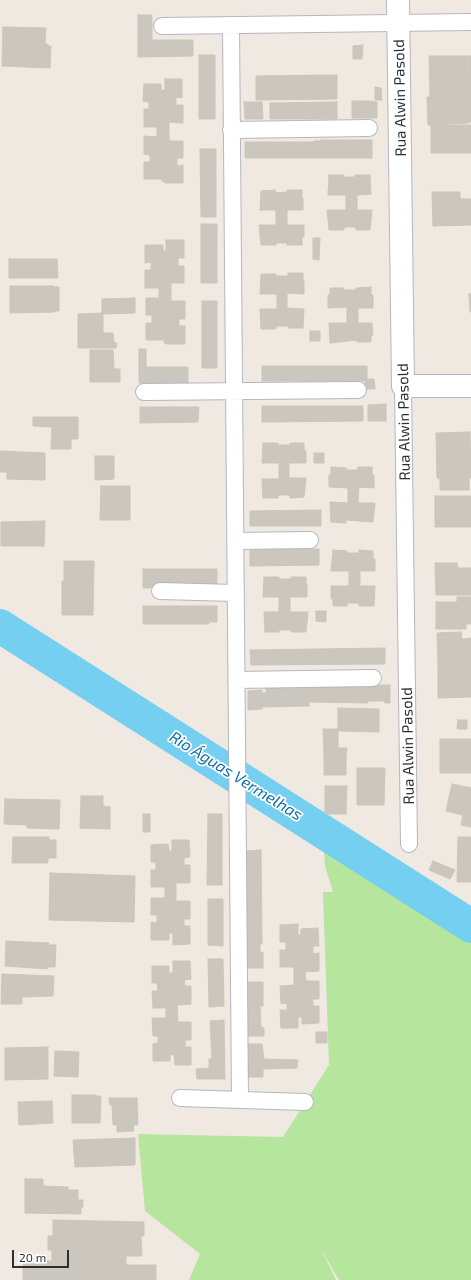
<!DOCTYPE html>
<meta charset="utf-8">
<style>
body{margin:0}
#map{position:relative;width:471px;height:1280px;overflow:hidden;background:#efe9e1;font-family:"Exo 2",sans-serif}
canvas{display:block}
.scale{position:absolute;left:12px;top:1250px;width:57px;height:18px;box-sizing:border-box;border:2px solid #2e2e2e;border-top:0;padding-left:5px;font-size:12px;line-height:14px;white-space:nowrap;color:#2e2e2e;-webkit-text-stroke:3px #fff;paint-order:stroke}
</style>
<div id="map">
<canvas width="471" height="1280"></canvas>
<div class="scale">20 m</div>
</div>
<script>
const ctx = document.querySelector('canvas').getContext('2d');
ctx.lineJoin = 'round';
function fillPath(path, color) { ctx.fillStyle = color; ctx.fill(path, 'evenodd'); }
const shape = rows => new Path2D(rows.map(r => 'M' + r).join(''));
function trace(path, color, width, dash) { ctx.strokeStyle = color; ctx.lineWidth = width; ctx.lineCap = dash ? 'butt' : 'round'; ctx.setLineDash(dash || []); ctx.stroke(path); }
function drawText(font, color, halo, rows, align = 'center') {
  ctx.font = font + ' "Exo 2",sans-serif'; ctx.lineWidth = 3.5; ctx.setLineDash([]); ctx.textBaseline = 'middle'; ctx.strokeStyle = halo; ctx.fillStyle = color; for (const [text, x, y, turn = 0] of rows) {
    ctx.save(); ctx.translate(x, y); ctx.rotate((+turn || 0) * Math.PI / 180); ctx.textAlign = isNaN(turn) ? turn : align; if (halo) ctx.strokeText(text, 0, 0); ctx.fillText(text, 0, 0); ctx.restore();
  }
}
const green = shape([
 [322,819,471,918,471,1280,339,1280,321,1249,336,1280,189,1280,200,1254,145,1211,138,1134,283,1137,329,1065,323,892,333,892,325,866]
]);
const river = shape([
 [0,626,471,926]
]);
const building = shape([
 [138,15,152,15,152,40,193,40,193,56,138,57,138,15],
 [3,27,46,28,45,44,48,44,48,46,51,46,50,68,2,66,3,27],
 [363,45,362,59,353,59,353,46,363,45],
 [199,55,215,55,215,119,199,119,199,55],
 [429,56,467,56,469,123,428,125,427,97,430,97,429,56],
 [468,56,471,56,471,122,469,122,468,56],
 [337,75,337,99,256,100,256,76,337,75],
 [165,79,182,79,182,98,176,97,176,105,183,105,183,123,169,122,169,141,183,141,183,158,177,158,177,166,183,165,183,183,165,183,165,182,162,181,162,179,144,179,144,162,150,162,150,155,144,154,144,136,157,137,157,127,144,127,144,109,149,109,149,102,143,101,144,84,161,84,161,90,165,90,165,79],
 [375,87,381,88,382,100,375,100,375,87],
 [352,101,369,101,377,102,377,118,352,118,352,101],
 [244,102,262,102,263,119,245,119,244,102],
 [337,102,337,119,270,119,270,103,337,102],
 [431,125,471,125,471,153,431,153,431,125],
 [321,140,372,140,372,158,312,158,312,150,314,150,314,141,321,141,321,140],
 [245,142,314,142,314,150,312,150,312,158,245,158,245,142],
 [200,149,216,149,216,217,201,217,200,149],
 [329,175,344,175,344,177,355,177,355,175,370,175,371,194,357,195,357,210,372,210,370,230,356,230,356,227,344,227,344,230,329,230,327,210,346,210,346,195,328,195,329,175],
 [275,190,275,193,287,192,287,190,302,190,302,198,303,198,303,210,287,210,287,225,304,225,304,237,302,237,302,245,287,245,287,243,276,243,276,245,261,245,259,225,276,225,276,210,260,210,261,191,275,190],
 [432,192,460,192,460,199,471,199,471,225,433,226,432,192],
 [201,224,217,224,217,283,201,283,201,224],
 [313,238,320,238,319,260,313,259,313,238],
 [166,240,184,240,184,258,178,258,178,266,184,266,184,283,171,283,171,301,185,301,185,319,179,319,179,326,185,326,185,344,166,344,166,343,164,343,164,340,146,340,146,323,152,323,152,315,146,315,146,298,159,298,159,288,145,288,145,270,151,270,151,262,145,263,145,245,163,245,163,251,166,251,166,240],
 [9,259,57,259,58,278,9,278,9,259],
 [288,273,303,273,303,281,304,281,304,294,287,293,287,308,304,309,303,328,288,328,288,326,276,326,276,329,261,329,260,309,277,309,277,294,260,294,261,274,276,274,276,276,288,276,288,273],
 [10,286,54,286,54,287,59,287,59,311,55,311,54,312,10,313,10,286],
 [371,287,371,295,373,295,373,308,358,308,358,323,372,323,373,335,371,335,371,342,357,342,357,340,330,343,329,323,347,323,347,307,328,308,328,295,330,295,330,288,344,288,344,290,356,290,356,288,371,287],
 [469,294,471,294,471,312,470,312,469,294],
 [135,298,135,313,102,314,102,299,135,298],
 [202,301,217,301,217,368,202,368,202,301],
 [103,313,103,333,113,333,114,343,117,343,116,348,78,348,78,314,103,313],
 [310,331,320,331,320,341,310,341,310,331],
 [139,349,146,349,146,367,188,367,188,383,139,383,139,349],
 [90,350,113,350,114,369,120,369,120,382,90,382,90,350],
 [262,366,367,366,367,379,365,379,365,381,262,381,262,366],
 [365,379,374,379,375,389,365,389,365,379],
 [386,404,386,421,368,421,368,405,386,404],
 [262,406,363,406,363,421,262,422,262,406],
 [140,407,199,407,198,422,140,423,140,407],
 [33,417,78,417,78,439,71,439,71,449,51,449,52,427,33,426,33,417],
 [470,432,471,478,469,478,469,490,440,490,440,479,437,478,436,433,470,432],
 [263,443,278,443,278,445,290,445,290,443,304,443,304,450,306,451,306,463,289,463,289,478,306,478,304,497,290,498,290,495,278,495,278,498,263,498,262,479,279,479,279,463,262,463,263,443],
 [0,451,45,453,45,480,7,479,7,472,0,472,0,451],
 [314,453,324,453,324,463,314,463,314,453],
 [95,456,114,456,114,479,95,480,95,456],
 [331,467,346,468,346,470,358,470,358,467,372,467,372,475,374,475,374,488,359,487,358,503,375,503,373,522,346,520,346,523,331,522,330,502,348,503,348,488,329,487,329,475,331,475,331,467],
 [101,486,130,486,130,520,100,520,101,486],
 [435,496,471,496,471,527,435,527,435,496],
 [321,510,321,526,250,526,250,511,321,510],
 [45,521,44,546,1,546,1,522,45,521],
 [319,549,319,565,250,566,250,550,319,549],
 [333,550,347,551,347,553,359,553,359,550,373,551,373,559,375,559,375,571,360,571,360,586,375,586,374,606,359,606,359,603,347,603,347,606,333,606,333,599,331,599,331,586,349,586,349,571,331,571,333,550],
 [64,561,94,561,93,615,62,615,62,581,64,581,64,561],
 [435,563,457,563,458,568,471,568,471,595,436,595,435,563],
 [143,569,217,569,217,587,143,588,143,569],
 [264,577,279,577,279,579,291,579,291,577,306,577,306,584,307,584,307,597,290,597,290,612,308,612,306,632,291,632,291,630,279,630,279,632,265,632,264,612,279,612,279,597,263,597,264,577],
 [457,597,471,597,471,624,461,624,461,607,457,607,457,597],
 [436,602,457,602,457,607,461,607,461,624,466,624,466,629,436,629,436,602],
 [143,606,217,606,217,622,209,622,209,624,143,624,143,606],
 [316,611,326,611,326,622,316,621,316,611],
 [461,632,462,639,471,638,471,664,438,665,437,633,461,632],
 [385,648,385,664,251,665,250,650,385,648],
 [471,664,471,697,438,698,438,665,471,664],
 [390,685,390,703,385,703,384,701,368,701,368,703,309,702,309,706,262,707,262,693,266,693,266,686,390,685],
 [262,690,262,709,248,710,248,691,262,690],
 [338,708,379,709,379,732,338,731,338,708],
 [458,720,467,720,467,729,457,729,458,720],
 [323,729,338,729,338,748,347,748,346,755,324,753,323,729],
 [440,739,471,739,471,773,440,773,440,739],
 [324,753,346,755,346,775,324,775,324,753],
 [357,768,385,768,384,805,357,805,357,768],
 [452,784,471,788,471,827,461,825,463,815,446,811,452,784],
 [325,786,347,786,346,814,325,814,325,786],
 [81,796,103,796,103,806,110,807,110,829,80,828,81,796],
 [5,799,60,800,59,829,27,828,27,825,4,824,5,799],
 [143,814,150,814,150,832,143,832,143,814],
 [208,814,222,814,222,885,207,885,208,814],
 [13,837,49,837,49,840,56,840,56,858,48,858,48,863,12,863,13,837],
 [458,837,471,837,471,882,457,882,458,837],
 [172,840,189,840,190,857,184,858,184,865,190,865,190,883,176,883,176,901,190,901,190,919,184,919,184,926,190,926,190,944,173,945,173,933,169,933,169,940,151,940,151,922,157,923,157,915,151,915,151,898,165,898,165,887,151,887,151,870,156,870,156,862,151,862,151,845,168,844,169,851,172,851,172,840],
 [261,850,262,944,260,944,260,953,263,952,263,968,246,968,246,959,247,959,246,851,261,850],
 [433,861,455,870,450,879,429,870,433,861],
 [50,873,135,876,134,922,49,920,50,873],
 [208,899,223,899,223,946,208,945,208,899],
 [298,924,298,935,301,935,301,929,318,928,319,946,313,946,313,954,319,953,319,971,305,972,306,981,319,981,319,999,313,999,313,1006,319,1006,319,1023,302,1024,302,1017,298,1017,298,1028,281,1028,280,1010,287,1010,287,1003,281,1004,280,986,294,985,294,967,280,967,280,950,286,950,286,942,280,942,280,925,298,924],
 [6,941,49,943,49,945,56,945,55,967,48,967,47,969,5,966,6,941],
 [208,959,223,959,224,1006,209,1007,208,959],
 [173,961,190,961,191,979,184,980,185,986,191,986,191,1004,177,1005,178,1022,191,1022,191,1040,185,1040,185,1047,191,1047,191,1065,175,1065,174,1054,170,1055,170,1061,153,1061,153,1044,158,1043,158,1036,153,1036,152,1018,166,1018,166,1008,153,1008,152,991,158,991,157,983,152,983,152,966,169,966,169,973,173,973,173,961],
 [2,974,54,976,53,996,22,997,22,1004,1,1004,2,974],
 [247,982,263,982,263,1006,260,1006,261,1027,264,1028,264,1036,248,1036,248,1006,246,1006,246,999,248,998,247,982],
 [224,1020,225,1079,197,1079,196,1069,209,1068,209,1059,212,1059,210,1021,224,1020],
 [316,1032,327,1032,327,1043,316,1043,316,1032],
 [248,1044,262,1044,264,1059,298,1060,297,1068,263,1069,263,1077,248,1077,248,1044],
 [48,1047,48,1079,5,1080,5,1048,48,1047],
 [55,1051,79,1052,78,1077,54,1076,55,1051],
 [72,1095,96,1095,96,1096,101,1096,100,1123,72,1123,72,1095],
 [109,1098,137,1098,138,1125,133,1125,134,1131,117,1132,117,1125,113,1125,112,1105,110,1105,109,1098],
 [52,1101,53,1123,19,1125,18,1102,52,1101],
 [135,1138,135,1165,75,1167,73,1140,135,1138],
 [25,1179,43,1179,43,1186,68,1187,68,1190,78,1190,78,1200,83,1200,83,1207,81,1207,81,1214,25,1213,25,1179],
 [53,1220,144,1222,144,1236,141,1236,142,1256,126,1256,126,1265,156,1265,156,1280,23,1280,23,1264,39,1264,39,1261,52,1261,52,1250,48,1250,48,1236,53,1236,53,1220]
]);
const street = shape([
 [231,25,240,1100],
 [162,26,471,22],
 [231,130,369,128],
 [403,386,409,844],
 [144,392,358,390],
 [235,541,310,540],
 [160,591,235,593],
 [236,680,373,678],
 [180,1098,305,1102]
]);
const secondary = shape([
 [398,0,403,386,471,386]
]);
const streetNames = [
 ["Rua Alwin Pasold",400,98,-91],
 ["Rua Alwin Pasold",404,422,-91],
 ["Rua Alwin Pasold",408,746,-91]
];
const waterNames = [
 ["Rio Águas Vermelhas",236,776,32]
];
fillPath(green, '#b6e59e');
trace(river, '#75cff0', 34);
fillPath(building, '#cbc7bf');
trace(building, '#cbc5ba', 1);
trace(street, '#b4b7c1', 18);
trace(secondary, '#b4b7c1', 24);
trace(street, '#fff', 16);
trace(secondary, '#fff', 22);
drawText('15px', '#2e2e2e', '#fff', streetNames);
drawText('italic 16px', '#0d6fa3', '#fff', waterNames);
</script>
